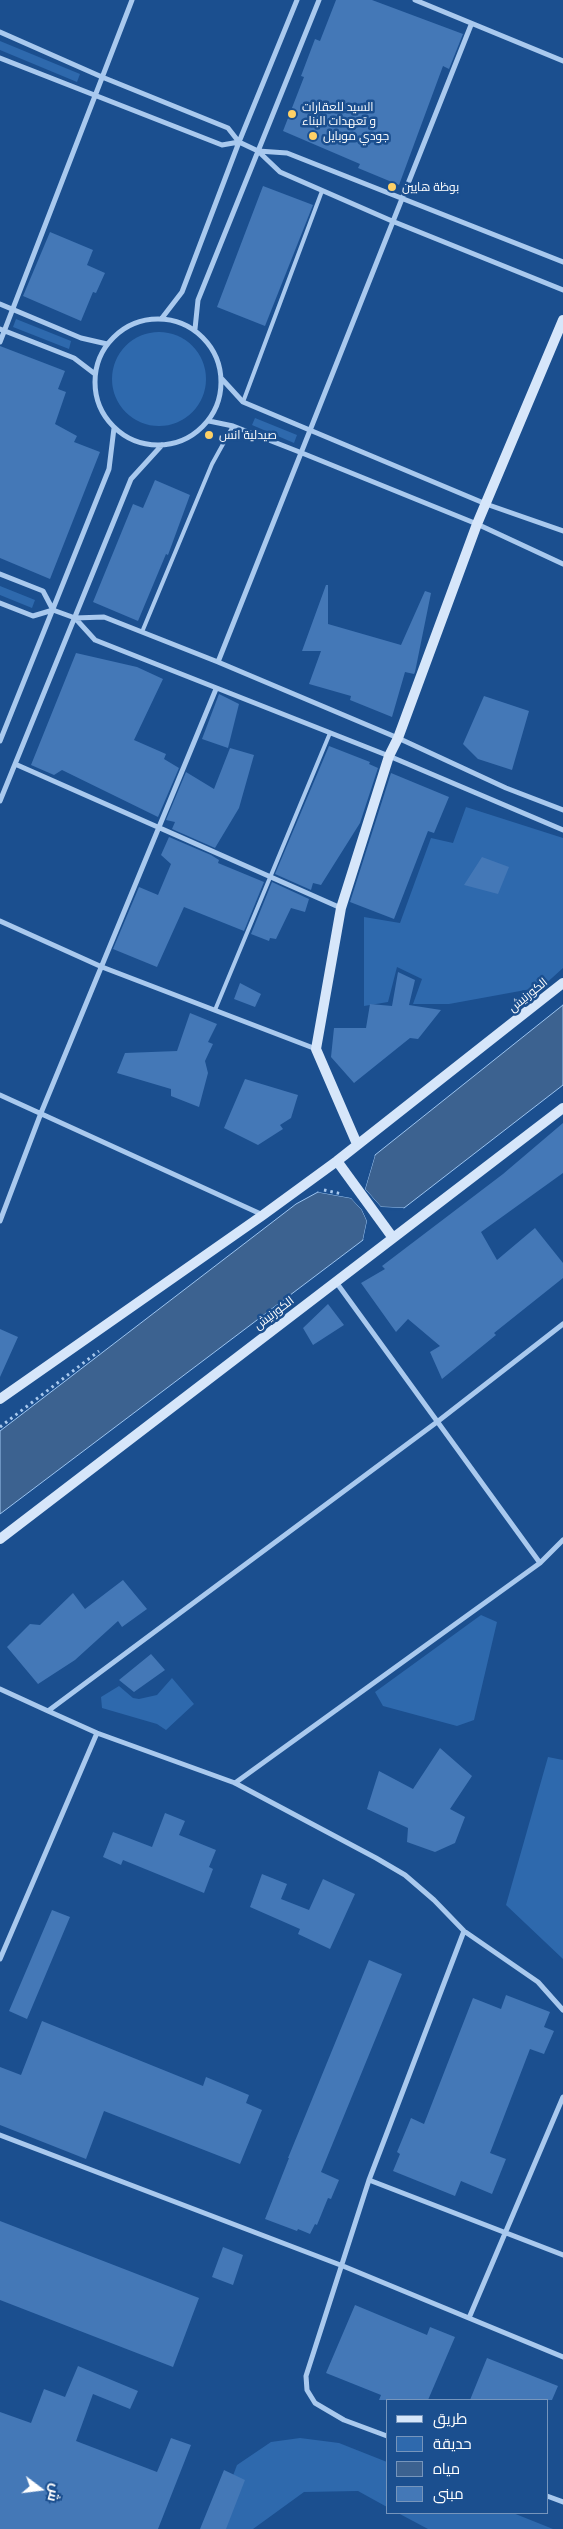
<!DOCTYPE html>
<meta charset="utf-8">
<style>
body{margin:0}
#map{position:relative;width:563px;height:2529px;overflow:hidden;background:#1b4f8f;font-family:"Golos Text",Cairo,sans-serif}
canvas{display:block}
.legend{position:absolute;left:386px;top:2399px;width:162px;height:115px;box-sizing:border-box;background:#1b4f8f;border:1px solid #7695bc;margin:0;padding:6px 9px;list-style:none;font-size:15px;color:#fff}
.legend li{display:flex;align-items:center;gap:10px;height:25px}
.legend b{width:25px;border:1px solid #7695bc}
.north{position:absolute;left:15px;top:2464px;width:50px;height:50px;-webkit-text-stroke:4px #1b4f8f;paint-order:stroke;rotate:105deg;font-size:14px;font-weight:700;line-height:20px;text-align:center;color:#fff}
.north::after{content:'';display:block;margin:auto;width:18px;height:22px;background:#fff;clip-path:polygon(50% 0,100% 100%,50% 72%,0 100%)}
</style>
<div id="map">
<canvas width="563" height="2529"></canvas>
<ul class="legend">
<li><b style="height:6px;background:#d6e6fa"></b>طريق</li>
<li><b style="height:14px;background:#2e69ad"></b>حديقة</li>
<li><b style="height:14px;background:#3c6290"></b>مياه</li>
<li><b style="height:14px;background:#4478b7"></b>مبنى</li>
</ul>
<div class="north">ش</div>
</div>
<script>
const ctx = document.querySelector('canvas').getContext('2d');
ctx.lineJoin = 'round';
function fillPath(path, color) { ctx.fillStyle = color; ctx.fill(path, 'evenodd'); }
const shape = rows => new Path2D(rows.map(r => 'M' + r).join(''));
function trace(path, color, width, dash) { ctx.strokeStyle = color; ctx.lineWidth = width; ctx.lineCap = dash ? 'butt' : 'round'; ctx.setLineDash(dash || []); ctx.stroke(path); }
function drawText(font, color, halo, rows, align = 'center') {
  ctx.font = font + ' "Golos Text",Cairo,sans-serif'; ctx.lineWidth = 5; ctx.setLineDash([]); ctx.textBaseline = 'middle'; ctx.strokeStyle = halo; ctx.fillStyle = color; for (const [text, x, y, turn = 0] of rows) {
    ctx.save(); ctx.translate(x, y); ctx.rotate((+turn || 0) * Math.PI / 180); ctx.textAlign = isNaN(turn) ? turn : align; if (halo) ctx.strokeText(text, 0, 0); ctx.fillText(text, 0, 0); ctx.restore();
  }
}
const green = shape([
 [0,41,80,74,77,82,0,50],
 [16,319,71,341,69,349,13,327],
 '112 379a47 47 0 1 1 94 0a47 47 0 1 1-94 0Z',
 [255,418,297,435,294,443,252,425],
 [0,586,35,600,32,608,0,595],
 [466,807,563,838,563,968,542,987,449,1004,413,1004,422,979,397,967,388,1002,364,1006,364,917,400,923,431,838,453,843],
 [481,1615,497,1622,474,1720,457,1726,383,1706,375,1692],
 [172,1678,194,1704,166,1730,157,1724,102,1708,101,1697,119,1686,133,1698,139,1699,157,1695],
 [548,1757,563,1760,563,1959,506,1905],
 [300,2438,339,2443,387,2462,387,2507,358,2491,304,2492,253,2529,213,2529,237,2465,271,2442],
 [398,2513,513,2513,553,2529,428,2529]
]);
const water = shape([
 [563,1005,563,1085,404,1208,381,1207,365,1189,375,1155,563,1005],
 [318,1192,351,1198,362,1210,367,1221,363,1240,0,1514,0,1431,296,1204,318,1192]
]);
const pier = shape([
 [375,1155,365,1189,381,1207,404,1208,401,1211,380,1210,363,1190,372,1158],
 [320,1190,353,1197,364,1209,370,1221,366,1237,363,1240,367,1221,362,1210,351,1198,318,1192]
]);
const building = shape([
 [336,0,372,0,463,34,449,69,443,66,399,185,358,168,360,164,283,131,304,77,301,76,315,39,320,41],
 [263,186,313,205,265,326,217,307],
 [50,232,93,250,87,265,105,273,96,293,93,292,81,321,23,296],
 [0,346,65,371,58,389,66,392,55,424,77,436,74,442,100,452,50,579,0,558],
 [155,480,190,495,168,555,166,554,138,621,93,602,133,504,143,508],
 [326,585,328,585,328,624,401,645,425,591,431,593,415,672,414,674,405,672,392,717,350,700,351,696,309,684,321,651,302,651],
 [76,653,137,667,163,679,134,740,166,754,164,759,179,768,158,817,62,770,54,775,31,765],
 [219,694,239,704,228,748,202,739],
 [484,696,529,711,512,770,478,759,463,744],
 [329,746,370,762,369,764,378,768,360,823,321,885,313,883,311,890,275,874],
 [230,748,254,755,239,808,215,848,172,829,175,822,166,820,186,772,214,789],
 [391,773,449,797,434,833,428,831,394,919,350,902],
 [169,837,211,855,219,860,218,863,264,882,244,931,184,907,157,967,113,949,139,887,158,895,171,864,161,855],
 [482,857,509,867,498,894,464,885],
 [272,882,309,899,305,912,291,908,276,939,270,938,269,941,251,934],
 [398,972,415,980,409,1005,441,1010,418,1039,410,1038,354,1083,331,1057,334,1028,366,1028,370,1004,392,1006],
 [240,983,261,994,255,1007,234,999],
 [190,1013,217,1024,208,1042,213,1044,205,1061,208,1073,199,1107,171,1096,171,1089,117,1073,125,1053,177,1051],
 [245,1079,298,1095,291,1118,280,1125,283,1129,258,1145,224,1128],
 [563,1123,563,1173,481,1232,497,1260,535,1228,563,1263,563,1278,494,1333,496,1335,442,1379,430,1352,440,1346,408,1319,396,1332,361,1283,385,1269,382,1266,503,1174],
 [328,1304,344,1325,313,1345,303,1328],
 [0,1329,18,1337,0,1377],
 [123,1580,147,1609,122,1627,118,1621,75,1660,38,1684,7,1647,30,1624,40,1625,73,1593,85,1609],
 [151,1654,165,1670,134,1692,119,1680],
 [440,1748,472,1776,450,1809,465,1817,455,1843,435,1852,407,1842,408,1828,367,1809,379,1771,413,1789],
 [165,1813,185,1821,179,1835,216,1850,209,1867,213,1869,204,1893,123,1860,121,1865,103,1857,113,1832,152,1847],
 [262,1874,287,1884,281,1899,309,1910,323,1879,355,1894,330,1949,298,1934,300,1929,250,1907],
 [52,1910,70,1917,27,2019,9,2011],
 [369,1960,402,1974,321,2172,339,2180,331,2199,328,2198,317,2225,315,2224,310,2234,298,2229,297,2231,265,2219,289,2158,288,2158],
 [506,1995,550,2012,544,2027,554,2031,544,2054,530,2049,490,2153,506,2159,492,2194,461,2181,455,2196,393,2171,400,2154,397,2152,411,2118,424,2124,473,1998,501,2009],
 [42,2021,203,2086,206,2077,249,2095,246,2103,262,2110,240,2164,104,2111,86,2159,0,2125,0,2067,21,2075],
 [0,2221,199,2298,173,2367,0,2300],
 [223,2247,243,2255,233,2285,212,2277],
 [355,2305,427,2335,430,2327,455,2337,428,2400,379,2400,381,2395,326,2373],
 [487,2358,558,2386,552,2400,470,2400],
 [78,2366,138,2391,130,2409,93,2394,76,2441,157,2472,171,2438,191,2445,158,2529,0,2529,0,2412,31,2423,44,2389,65,2397],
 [224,2470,245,2480,226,2529,200,2529]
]);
const path = shape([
 [324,1190,342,1194],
 [0,1427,99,1351]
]);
const lane = shape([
 [243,402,322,191],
 [142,632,212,464,233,426],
 [215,1010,330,733]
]);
const street = shape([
 [415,0,563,61],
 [0,32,102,77,228,128,239,142,258,151,280,172,392,221,563,290],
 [0,58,222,145,239,142],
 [258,151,287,153,563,262],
 [0,304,81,338,107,344],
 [162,318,182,292,239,142,297,0],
 '95 382a63 63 0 1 1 126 0a63 63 0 1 1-126 0Z',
 [0,329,74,358,95,374],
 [195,329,198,300,319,0],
 [0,342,132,0],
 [222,379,243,402,486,504,563,531],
 [209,421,233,426,302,453,477,524,563,564],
 [0,574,43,591,53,610],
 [0,603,33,616,53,610,75,618,104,617,218,662,398,738,506,788,563,810],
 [75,618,95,640,389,756,563,830],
 [218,662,471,25],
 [0,741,109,469,114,428],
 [15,764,341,908],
 [0,801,131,479,162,445],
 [0,921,102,967,316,1049],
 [0,1095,263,1215],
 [0,1221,41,1113,216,689],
 [336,1282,540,1563],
 [0,1689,48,1711,437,1422,563,1324],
 [48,1711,97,1733,235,1783,376,1858,405,1875,434,1900,464,1931,538,1982,563,2010],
 [235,1783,540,1563,563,1540],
 [0,1959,97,1733],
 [0,2135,343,2266,563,2357],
 [369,2180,563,2255],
 [469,2318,563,2097],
 [387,2436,344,2420,315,2403,307,2390,306,2376,369,2180,464,1931],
 [547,2496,563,2502]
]);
const secondary = shape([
 [357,1144,316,1049,341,908,389,756,398,738,477,524,563,320],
 [337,1161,393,1238],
 [0,1399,263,1215,337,1161,563,983],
 [0,1539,563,1108]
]);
const markers = [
 [292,114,5,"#ffd166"],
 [313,136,5,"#ffd166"],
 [392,187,5,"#ffd166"],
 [209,435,5,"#ffd166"]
];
const poiNames = [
 ["السيد للعقارات",302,107],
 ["و تعهدات البناء",302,121],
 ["جودي موبايل",323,136],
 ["بوظة هايين",402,187],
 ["صيدلية انس",219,435]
];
const streetNames = [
 ["الكورنيش",528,995,-39],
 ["الكورنيش",274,1313,-37]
];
fillPath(green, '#2e69ad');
fillPath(water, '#3c6290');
trace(water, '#9cc4f0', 1);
fillPath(pier, '#1b4f8f');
fillPath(building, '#4478b7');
trace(path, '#a9c9ee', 3, [2.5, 4]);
trace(lane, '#a9c9ee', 4);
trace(street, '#a9c9ee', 5);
trace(secondary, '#d6e6fa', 10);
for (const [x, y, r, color] of markers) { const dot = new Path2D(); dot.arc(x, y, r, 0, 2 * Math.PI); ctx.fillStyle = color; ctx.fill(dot); trace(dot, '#1b4f8f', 2); }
drawText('12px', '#fff', '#1b4f8f', poiNames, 'left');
drawText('12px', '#fff', '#1b4f8f', streetNames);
</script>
